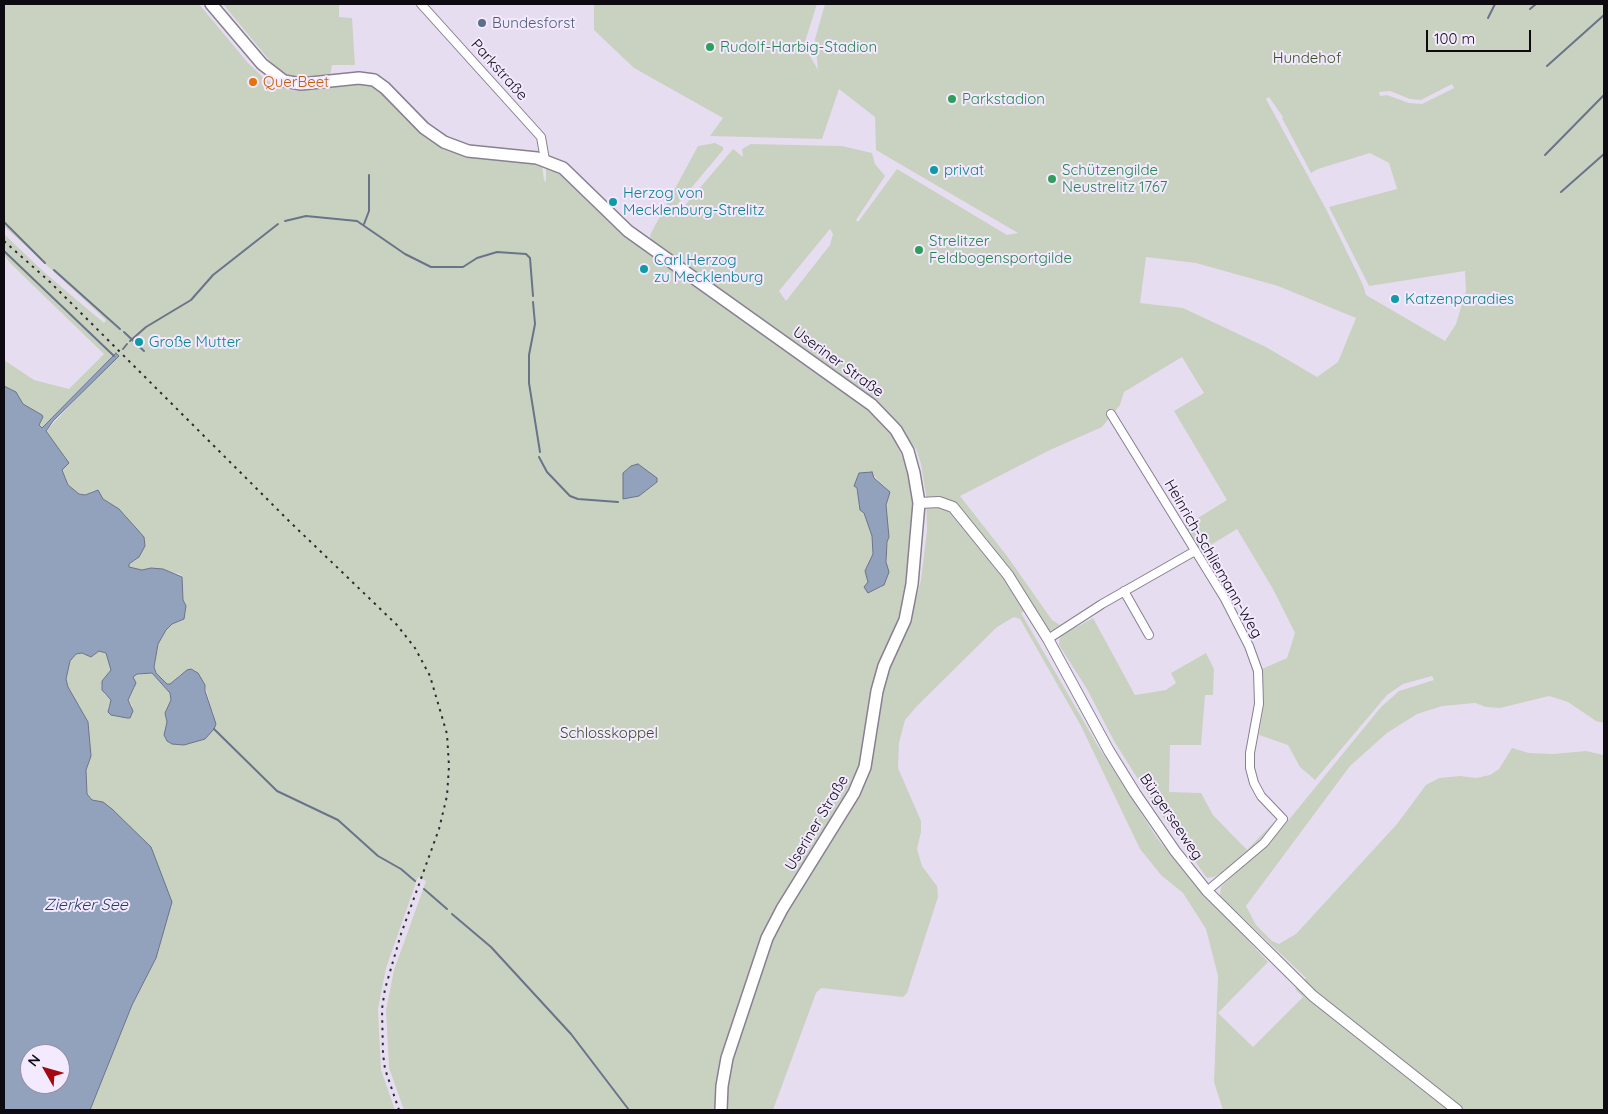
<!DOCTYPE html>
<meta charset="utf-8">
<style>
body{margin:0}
#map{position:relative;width:1608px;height:1114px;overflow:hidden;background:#e7ddf1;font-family:Quicksand,sans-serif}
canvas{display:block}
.frame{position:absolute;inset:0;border:5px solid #0e0a11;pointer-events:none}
.north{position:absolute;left:20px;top:1044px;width:50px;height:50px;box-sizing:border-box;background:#f4eaff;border:1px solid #9890a0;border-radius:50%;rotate:308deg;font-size:14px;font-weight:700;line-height:20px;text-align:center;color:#0e0a11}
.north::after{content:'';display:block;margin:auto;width:18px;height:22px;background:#a30a0f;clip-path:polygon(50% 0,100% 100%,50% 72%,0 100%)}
.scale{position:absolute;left:1426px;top:30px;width:105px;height:22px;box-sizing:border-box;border:2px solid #0e0a11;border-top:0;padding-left:6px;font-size:15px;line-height:18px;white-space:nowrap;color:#0e0a11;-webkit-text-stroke:4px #f4eaff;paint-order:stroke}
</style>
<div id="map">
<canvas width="1608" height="1114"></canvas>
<div class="frame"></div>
<div class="north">N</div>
<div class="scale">100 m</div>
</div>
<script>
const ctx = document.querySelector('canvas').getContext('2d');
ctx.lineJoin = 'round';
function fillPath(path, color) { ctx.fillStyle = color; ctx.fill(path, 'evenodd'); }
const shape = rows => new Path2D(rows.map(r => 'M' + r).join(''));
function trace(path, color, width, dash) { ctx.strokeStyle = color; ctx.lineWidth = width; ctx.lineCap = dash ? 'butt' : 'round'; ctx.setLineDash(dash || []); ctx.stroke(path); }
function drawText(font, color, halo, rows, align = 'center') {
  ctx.font = font + ' Quicksand,sans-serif'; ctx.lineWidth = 4; ctx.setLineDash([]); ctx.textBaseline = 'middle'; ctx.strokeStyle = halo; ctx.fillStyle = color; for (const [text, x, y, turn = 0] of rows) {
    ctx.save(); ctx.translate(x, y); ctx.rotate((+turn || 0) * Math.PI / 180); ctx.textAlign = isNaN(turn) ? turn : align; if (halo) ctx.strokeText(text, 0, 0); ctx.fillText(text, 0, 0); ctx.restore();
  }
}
const green = shape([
 [4,4,199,4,248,63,266,80,288,90,300,91,338,84,358,83,372,86,382,92,432,140,452,151,484,159,542,165,544,180,546,182,546,166,550,167,563,175,625,236,860,402,891,433,906,465,913,503,907,584,902,609,875,676,868,704,860,765,850,790,777,906,762,936,722,1057,716,1086,715,1110,404,1110,389,1068,386,1010,394,970,426,881,418,877,386,968,378,1009,381,1070,395,1110,90,1110,132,1005,156,958,103,802,92,800,87,794,86,770,91,756,88,722,68,687,66,679,70,661,76,654,82,653,91,657,99,651,106,653,111,667,111,671,103,681,104,694,111,700,108,708,111,715,127,718,132,715,132,705,128,700,135,687,133,677,136,674,152,673,170,693,171,700,165,713,167,722,164,735,167,741,172,744,214,714,211,709,205,685,195,670,181,674,170,684,167,684,156,673,154,667,158,644,166,630,172,624,184,619,186,606,183,601,182,576,180,574,151,568,142,570,128,567,129,564,135,561,144,537,130,524,126,516,103,499,94,490,85,495,79,494,68,485,62,470,67,460,46,431,118,354,116,353,42,428,39,425,43,417,42,415,23,404,18,395,4,386,4,360,34,380,69,389,104,354,10,263,4,255,4,234,45,273,104,323,106,320,4,226],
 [628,468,651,474,657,478,657,482,639,496,623,499,623,473],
 [870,472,890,492,886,505,889,537,887,544,887,577,882,587,869,593,866,569,873,554,872,536,864,513,860,510,857,488,854,486,859,473],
 [223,4,339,4,339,17,352,18,355,65,332,65,330,76,314,79,294,79,279,72],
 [594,4,817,4,804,45,818,70,815,39,825,4,1604,4,1604,723,1596,721,1568,702,1549,696,1500,708,1486,707,1475,703,1442,706,1417,714,1387,733,1350,766,1246,906,1256,925,1272,941,1279,944,1296,934,1397,824,1426,785,1439,778,1460,776,1476,778,1490,775,1499,769,1512,748,1529,753,1553,754,1586,751,1604,755,1604,1110,1223,1110,1214,1082,1218,976,1206,929,1183,893,1161,875,1140,849,1081,726,1020,619,1014,617,997,627,917,706,905,720,899,743,898,768,921,821,921,832,917,849,922,866,937,886,938,897,907,993,903,997,821,988,816,993,773,1110,727,1110,729,1078,733,1060,772,941,787,912,848,816,868,776,885,679,910,622,921,580,927,530,926,495,921,464,916,449,885,409,867,393,651,240,650,235,698,146,715,143,723,147,723,150,676,206,681,210,733,149,743,157,742,149,751,144,842,146,872,153,875,164,885,176,856,220,858,222,897,169,1007,235,1018,233,876,150,875,117,839,89,822,139,710,136,723,118,634,68,594,30],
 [1452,84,1454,88,1422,104,1409,103,1387,95,1380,96,1379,92,1390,91,1410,99,1421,100],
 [1269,97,1283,117,1282,118,1311,173,1318,169,1370,153,1389,163,1397,189,1329,207,1369,286,1465,271,1466,291,1456,324,1445,341,1366,295,1363,285,1326,209,1266,99],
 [830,229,833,234,830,245,786,301,779,291],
 [1146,257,1196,263,1278,286,1356,318,1338,362,1317,377,1266,347,1183,308,1140,303],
 [1182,357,1204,393,1174,411,1227,500,1185,526,1201,551,1237,529,1273,589,1295,633,1287,658,1262,669,1264,704,1259,735,1288,745,1300,767,1315,780,1387,695,1403,684,1432,676,1434,680,1399,691,1381,707,1287,822,1221,887,1220,896,1306,978,1295,989,1303,997,1253,1047,1218,1013,1268,962,1184,871,1157,838,1098,746,1021,613,1027,610,1043,635,1060,625,1052,620,1007,556,960,496,1050,450,1102,427,1120,405,1124,392],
 [1093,618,1135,695,1166,690,1176,683,1171,673,1206,653,1214,669,1213,695,1205,695,1201,745,1170,745,1169,792,1201,793,1213,815,1247,850,1275,821,1261,839,1231,867,1214,877,1207,878,1153,803,1114,741,1087,689,1059,645,1060,636]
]);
const water = shape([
 [116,353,119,356,53,421,46,431,69,463,62,470,68,485,79,494,85,495,98,490,103,499,119,509,144,537,145,546,139,557,129,564,129,567,142,570,151,568,163,569,182,577,183,600,186,606,184,619,172,624,166,630,158,644,154,667,156,673,167,684,170,684,187,670,191,669,198,673,205,685,205,691,216,724,214,729,205,739,184,745,172,744,167,741,164,735,167,722,165,713,171,700,170,693,152,673,137,674,133,677,136,683,128,700,133,711,130,718,127,718,111,715,108,712,111,700,102,690,102,681,111,670,106,653,99,651,91,657,82,653,76,654,70,661,66,679,68,687,88,722,91,756,86,770,87,794,92,800,103,802,112,809,151,847,172,902,156,958,132,1005,90,1110,4,1110,4,386,16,392,23,404,42,415,43,417,39,425,42,428,116,353],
 [30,1054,60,1054,60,1084,30,1084,30,1054],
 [638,464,657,478,657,482,639,496,623,499,623,473,631,466,638,464],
 [872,472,874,478,890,492,886,505,889,537,887,542,886,562,889,572,884,585,868,593,864,587,868,582,865,571,873,554,872,536,864,513,860,510,857,488,854,486,859,473,872,472]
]);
const stream = shape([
 [1530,9,1536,4],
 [1488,18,1495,4],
 [1547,66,1604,15],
 [1545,155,1604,95],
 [1561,192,1604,154],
 [285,221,306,216,357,221,405,254,431,267,463,267,477,258,497,252,526,254,530,258,533,296],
 [4,222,45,263],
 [364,224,369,211,369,175],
 [4,251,114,356],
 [54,270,120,329],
 [533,302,535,324,529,355,529,383,540,452],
 [124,332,144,351],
 [130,341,146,327,191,300,213,275,278,224],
 [123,349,127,344],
 [539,457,547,472,570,496,578,499,618,502],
 [214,729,277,791,338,820,378,856,401,869,415,881],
 [424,889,447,909],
 [452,914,491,947,571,1034,629,1110]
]);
const minor = shape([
 [421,4,541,137,545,160],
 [1111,414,1225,599,1249,646,1258,671,1259,704,1250,753,1250,768,1254,783,1261,796,1283,819,1264,843,1207,891],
 [1124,591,1149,635],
 [1048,639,1102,604,1195,551]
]);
const tertiary = shape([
 [919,503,939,502,953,507,1008,575,1048,639,1109,751,1135,793,1175,851,1207,891,1313,996,1457,1110]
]);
const secondary = shape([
 [211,4,262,64,284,81,301,84,359,78,374,80,385,88,424,128,444,142,468,151,537,158,563,168,628,231,872,405,896,430,908,451,914,473,919,503,912,584,905,620,884,666,877,691,865,767,854,793,782,909,767,938,727,1058,722,1086,721,1110]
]);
const rail = shape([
 [4,241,50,282,289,521,397,625,415,648,430,676,447,734,449,766,447,796,439,829,401,934,385,989,382,1009,383,1054,385,1069,399,1110]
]);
const markers = [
 [482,23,5,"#5c6f8a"],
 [710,47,5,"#2e9e5b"],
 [253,82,5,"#e8710a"],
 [952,99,5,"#2e9e5b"],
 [934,170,5,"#0f9aa8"],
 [1052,179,5,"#2e9e5b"],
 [613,202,5,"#0f9aa8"],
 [919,250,5,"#2e9e5b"],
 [644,269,5,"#0f9aa8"],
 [1395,299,5,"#0f9aa8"],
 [139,342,5,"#0f9aa8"]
];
const serviceNames = [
 ["Bundesforst",492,23]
];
const leisureNames = [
 ["Rudolf-Harbig-Stadion",720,47],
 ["Parkstadion",962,99],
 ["Schützengilde",1062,170],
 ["Neustrelitz 1767",1062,187],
 ["Strelitzer",929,241],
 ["Feldbogensportgilde",929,258]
];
const parkNames = [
 ["Hundehof",1307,58],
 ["Schlosskoppel",609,733]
];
const streetNames = [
 ["Parkstraße",499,70,48],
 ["Useriner Straße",838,362,36],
 ["Heinrich-Schliemann-Weg",1213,559,60],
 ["Bürgerseeweg",1171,817,56],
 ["Useriner Straße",817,823,-59]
];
const foodNames = [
 ["QuerBeet",263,82]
];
const cultureNames = [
 ["privat",944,170],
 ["Herzog von",623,193],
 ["Mecklenburg-Strelitz",623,210],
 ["Carl Herzog",654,260],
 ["zu Mecklenburg",654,277],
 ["Katzenparadies",1405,299],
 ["Große Mutter",149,342]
];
const waterNames = [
 ["Zierker See",86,905]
];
fillPath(green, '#c9d2c1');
fillPath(water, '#92a1bc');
trace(water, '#6a7489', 1);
trace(stream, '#6a7489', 2);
trace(minor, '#887f91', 10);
trace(tertiary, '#887f91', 12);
trace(secondary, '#887f91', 14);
trace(minor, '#fff', 8);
trace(tertiary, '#fff', 10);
trace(secondary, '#fff', 11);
trace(rail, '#2e2932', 2, [2.5, 5]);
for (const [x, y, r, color] of markers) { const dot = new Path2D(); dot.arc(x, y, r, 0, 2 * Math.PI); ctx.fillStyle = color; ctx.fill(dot); trace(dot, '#f4eaff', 2); }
drawText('15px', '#4e5e75', '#f4eaff', serviceNames, 'left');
drawText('15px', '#27864d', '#f4eaff', leisureNames, 'left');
drawText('15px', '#3a4e21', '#f4eaff', parkNames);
drawText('15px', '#0e0a11', '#f4eaff', streetNames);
drawText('15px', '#c56008', '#f4eaff', foodNames, 'left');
drawText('15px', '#0d838f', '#f4eaff', cultureNames, 'left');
drawText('italic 16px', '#283d64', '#f4eaff', waterNames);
</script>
